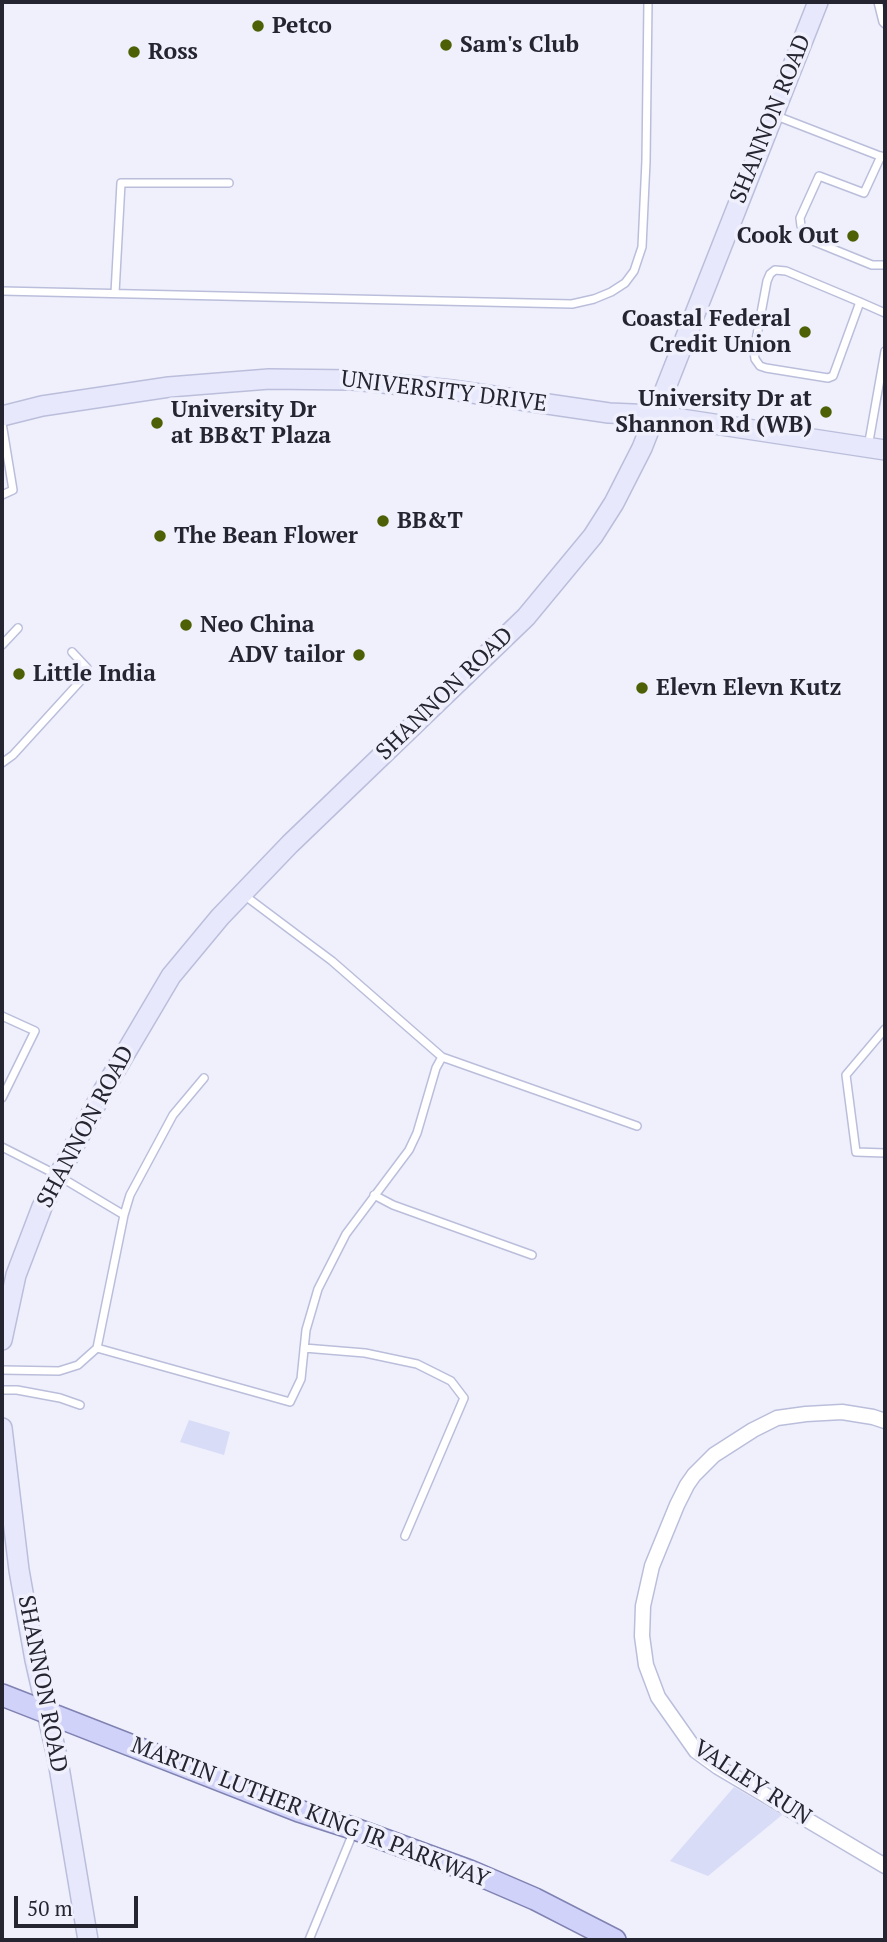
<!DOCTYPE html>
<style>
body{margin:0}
#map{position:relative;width:887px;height:1942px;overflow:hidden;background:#eff0fc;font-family:"PT Serif",serif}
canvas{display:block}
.frame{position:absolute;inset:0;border:4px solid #242530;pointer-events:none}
.scale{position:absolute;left:14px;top:1896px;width:124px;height:32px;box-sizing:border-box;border:4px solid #242530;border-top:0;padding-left:9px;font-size:21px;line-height:24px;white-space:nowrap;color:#242530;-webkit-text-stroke:5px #eff0fc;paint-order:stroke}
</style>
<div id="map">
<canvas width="887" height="1942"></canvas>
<div class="frame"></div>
<div class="scale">50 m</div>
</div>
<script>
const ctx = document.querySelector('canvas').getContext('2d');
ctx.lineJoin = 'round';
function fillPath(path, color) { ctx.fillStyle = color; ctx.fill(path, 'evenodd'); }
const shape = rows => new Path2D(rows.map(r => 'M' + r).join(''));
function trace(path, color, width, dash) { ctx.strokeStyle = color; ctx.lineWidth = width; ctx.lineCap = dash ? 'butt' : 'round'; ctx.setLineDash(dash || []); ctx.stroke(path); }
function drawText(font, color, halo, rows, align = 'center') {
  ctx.font = font + ' "PT Serif",serif'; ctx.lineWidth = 7; ctx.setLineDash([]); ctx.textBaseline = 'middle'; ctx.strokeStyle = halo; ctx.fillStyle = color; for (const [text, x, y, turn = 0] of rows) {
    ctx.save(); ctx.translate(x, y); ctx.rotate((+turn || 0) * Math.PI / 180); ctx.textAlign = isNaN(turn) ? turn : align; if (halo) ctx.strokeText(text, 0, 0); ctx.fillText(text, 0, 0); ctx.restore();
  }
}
const green = shape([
 [189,1420,230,1432,224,1455,180,1442],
 [734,1787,782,1815,708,1876,670,1861]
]);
const lane = shape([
 [878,2,883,22,885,24],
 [774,115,885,158],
 [881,156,864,193,819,176,800,218,801,226,813,241,872,265,885,265],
 [2,291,572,304,594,299,611,292,625,283,634,271,642,247,646,161,648,2],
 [115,293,121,183,229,183],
 [860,302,833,376,828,378,766,368,760,366,755,359,754,351,767,281,770,274,775,270,786,271,860,302,885,313],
 [2,423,13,490,2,495],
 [868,447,885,351],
 [2,645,18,628],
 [2,763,13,755,85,676,87,668,72,652],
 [2,1016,35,1031,2,1098],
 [885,1029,846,1075,856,1152,885,1153],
 [442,1057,637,1126],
 [2,1147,57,1175,124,1215,130,1195,173,1115,204,1078],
 [374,1195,393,1205,532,1255],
 [124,1215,97,1348,290,1402,301,1379,306,1330,318,1289,346,1234,409,1150,417,1133,436,1068,442,1057,332,961,244,895],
 [304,1348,365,1353,417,1364,451,1381,464,1398,405,1536],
 [2,1370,59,1371,78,1365,97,1348],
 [2,1390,17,1390,60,1398,80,1405],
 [309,1940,353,1833]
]);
const street = shape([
 [885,1421,873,1417,842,1412,806,1414,777,1418,753,1430,714,1455,694,1475,687,1485,677,1505,652,1566,643,1606,642,1636,646,1665,658,1697,696,1751,718,1767,885,1866]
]);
const secondary = shape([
 [2,416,42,406,169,387,269,379,353,380,452,390,609,413,655,415,885,450],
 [2,1340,16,1275,42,1207,103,1091,171,976,220,917,290,844,526,617,593,536,614,503,642,448,818,2],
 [2,1428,19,1570,35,1660,58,1761,88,1940]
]);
const primary = shape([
 [2,1695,299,1811,355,1829,470,1871,535,1899,615,1940]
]);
const markers = [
 [258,26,7,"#4e6006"],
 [446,45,7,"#4e6006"],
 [134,52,7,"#4e6006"],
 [853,236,7,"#4e6006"],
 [805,332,7,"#4e6006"],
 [826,412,7,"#4e6006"],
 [157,423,7,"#4e6006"],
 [383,521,7,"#4e6006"],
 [160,536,7,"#4e6006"],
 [186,625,7,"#4e6006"],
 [359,655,7,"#4e6006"],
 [19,674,7,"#4e6006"],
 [642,688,7,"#4e6006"]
];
const poiNames = [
 ["Petco",272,26],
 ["Sam's Club",460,45],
 ["Ross",148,52],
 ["Cook Out",839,236,"right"],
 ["Coastal Federal",791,319,"right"],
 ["Credit Union",791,345,"right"],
 ["University Dr at",812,399,"right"],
 ["Shannon Rd (WB)",812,425,"right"],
 ["University Dr",171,410],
 ["at BB&T Plaza",171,436],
 ["BB&T",397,521],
 ["The Bean Flower",174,536],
 ["Neo China",200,625],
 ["ADV tailor",345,655,"right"],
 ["Little India",33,674],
 ["Elevn Elevn Kutz",656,688]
];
const streetNames = [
 ["SHANNON ROAD",771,119,-68],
 ["UNIVERSITY DRIVE",444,392,7],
 ["SHANNON ROAD",445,694,-44],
 ["SHANNON ROAD",86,1127,-62],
 ["SHANNON ROAD",42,1684,79],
 ["VALLEY RUN",752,1783,33],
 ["MARTIN LUTHER KING JR PARKWAY",310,1813,21]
];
fillPath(green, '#d9dcf7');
trace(lane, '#bbbedb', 10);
trace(street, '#bbbedb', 17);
trace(secondary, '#bbbedb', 22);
trace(primary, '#8082b1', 24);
trace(lane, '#fff', 7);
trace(street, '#fff', 14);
trace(secondary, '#e8e8fd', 19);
trace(primary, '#d0d2fa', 21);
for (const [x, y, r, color] of markers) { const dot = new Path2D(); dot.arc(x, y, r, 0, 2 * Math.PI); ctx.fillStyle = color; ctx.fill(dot); trace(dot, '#eff0fc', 2.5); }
drawText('bold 23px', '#242530', '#eff0fc', poiNames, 'left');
drawText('23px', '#242530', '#eff0fc', streetNames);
</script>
